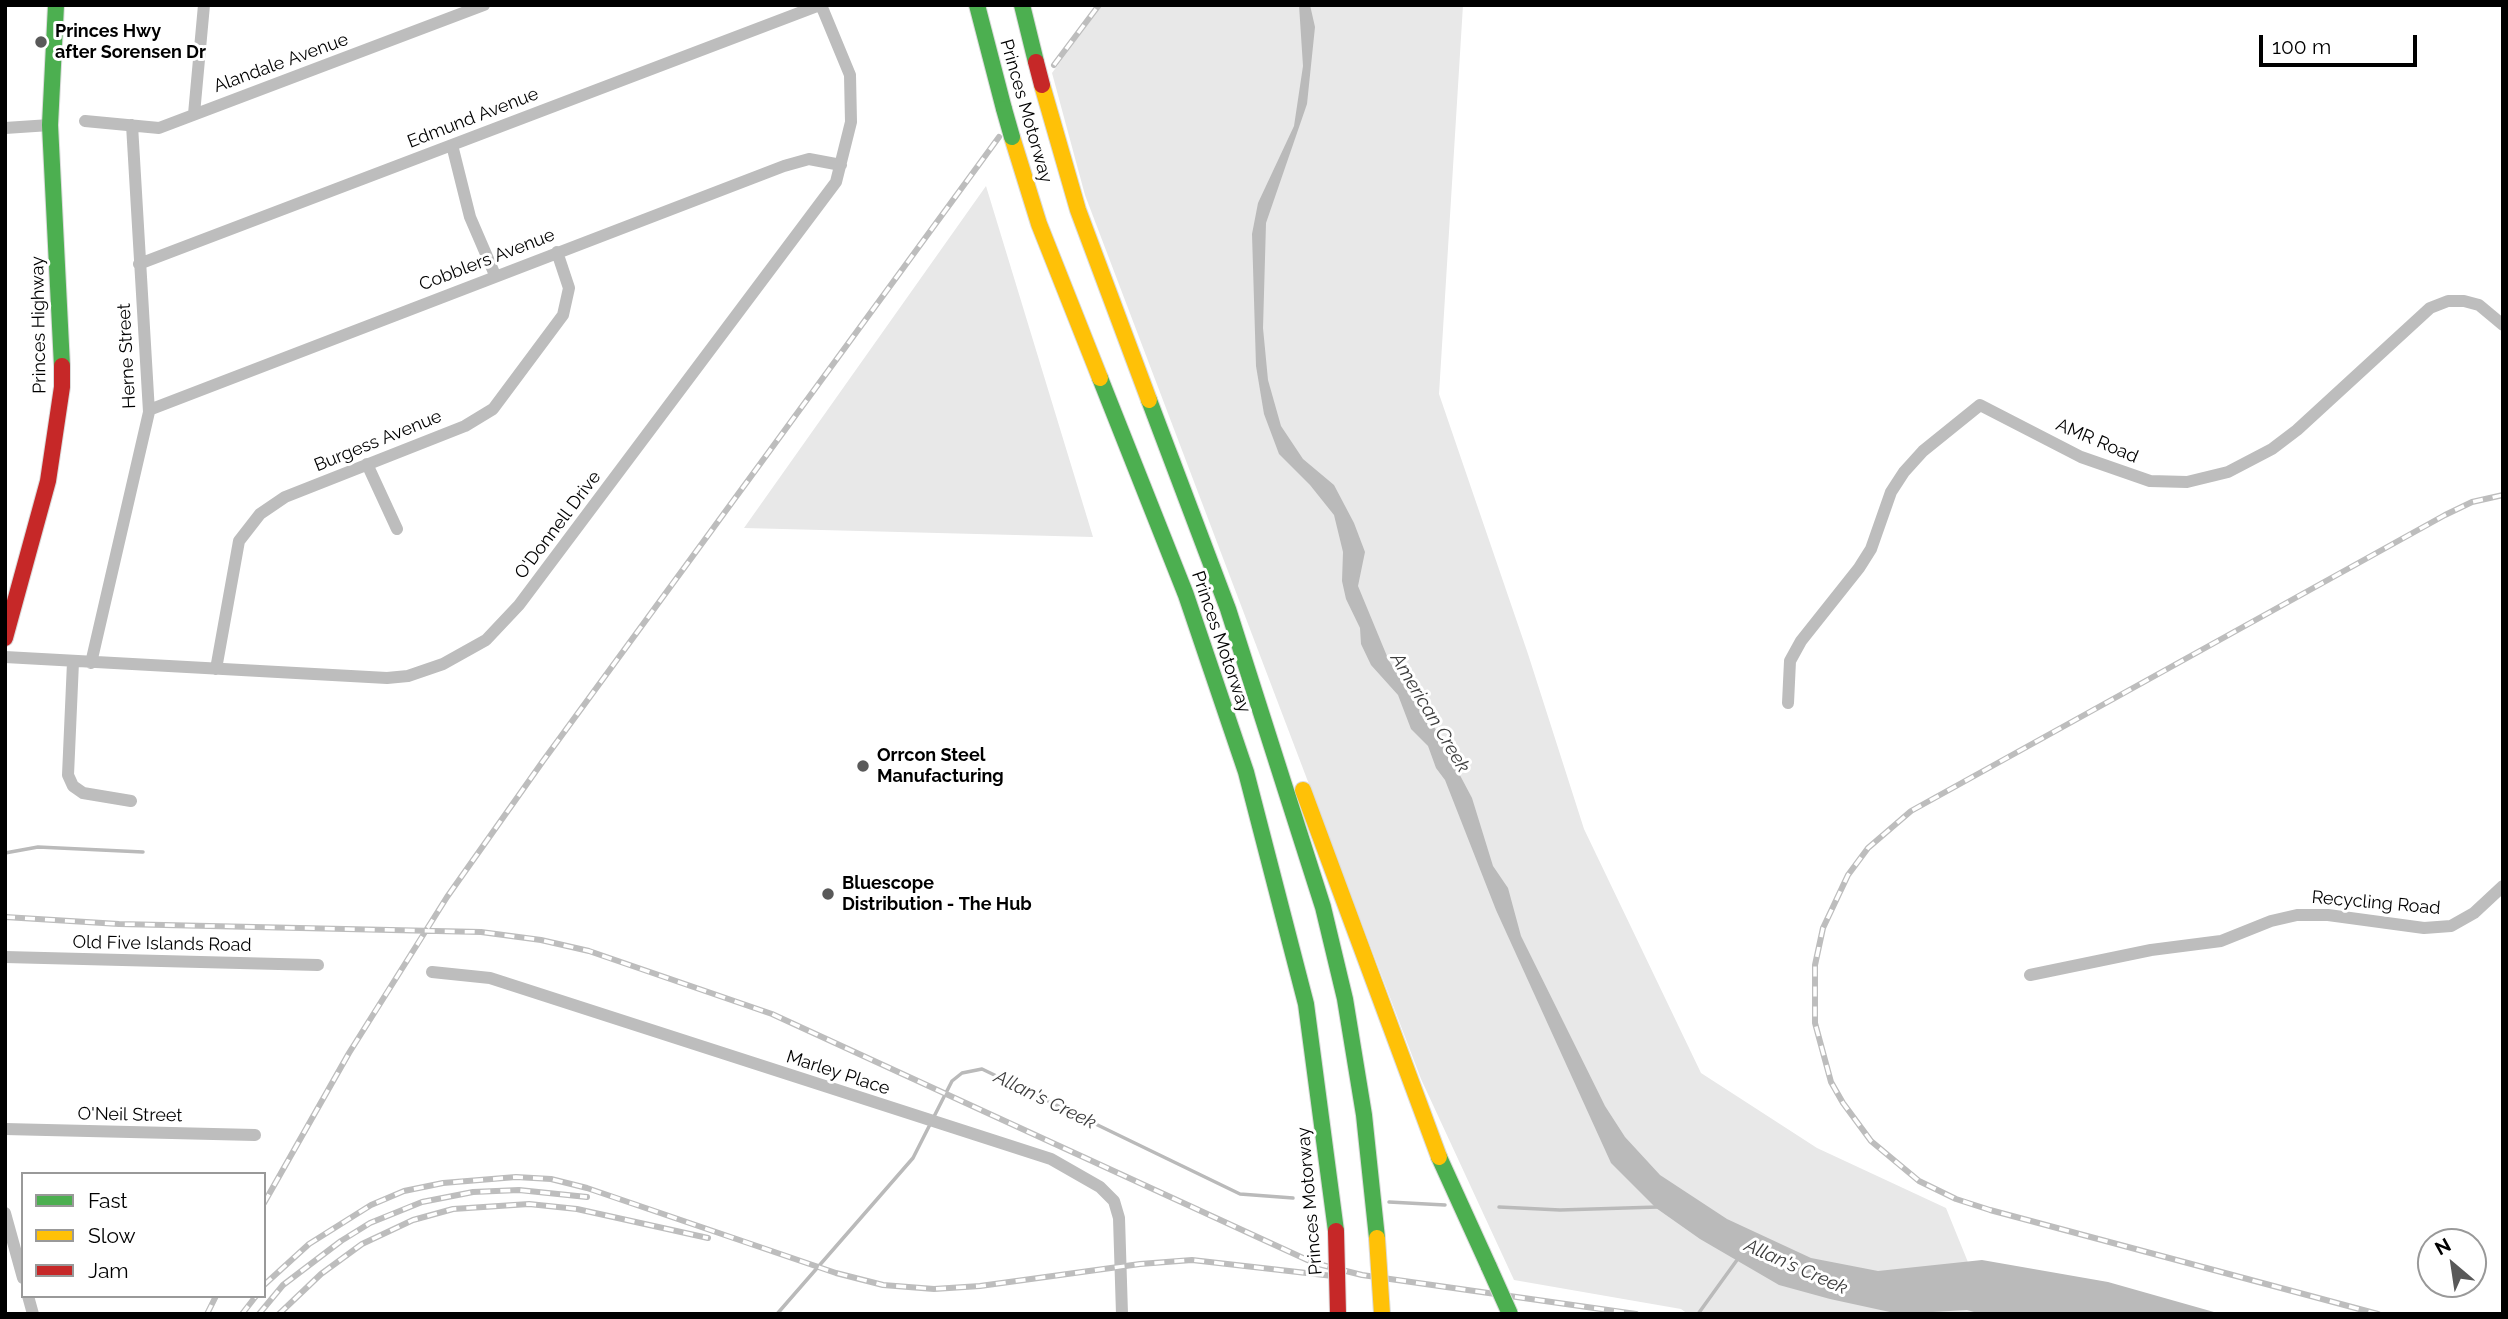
<!DOCTYPE html>
<style>
body{margin:0}
#map{position:relative;width:2508px;height:1319px;overflow:hidden;background:#fff;font-family:Raleway,sans-serif}
canvas{display:block}
.frame{position:absolute;inset:0;border:7px solid #000;pointer-events:none}
.legend{position:absolute;left:21px;top:1172px;width:245px;height:126px;box-sizing:border-box;background:#fff;border:2px solid #999;margin:0;padding:9px 12px;list-style:none;font-size:21px;color:#000}
.legend li{display:flex;align-items:center;gap:14px;height:35px}
.legend b{width:35px;border:2px solid #999}
.north{position:absolute;left:2417px;top:1228px;width:70px;height:70px;box-sizing:border-box;background:#fff;border:2px solid #999;border-radius:50%;rotate:331deg;font-size:19px;font-weight:700;line-height:28px;text-align:center;color:#000}
.north::after{content:'';display:block;margin:auto;width:24px;height:32px;background:#595959;clip-path:polygon(50% 0,100% 100%,50% 72%,0 100%)}
.scale{position:absolute;left:2259px;top:35px;width:158px;height:32px;box-sizing:border-box;border:4px solid #000;border-top:0;padding-left:9px;font-size:21px;line-height:24px;white-space:nowrap;color:#000;-webkit-text-stroke:5px #fff;paint-order:stroke}
</style>
<div id="map">
<canvas width="2508" height="1319"></canvas>
<div class="frame"></div>
<ul class="legend">
<li><b style="height:9px;background:#4caf50"></b>Fast</li>
<li><b style="height:9px;background:#ffc107"></b>Slow</li>
<li><b style="height:9px;background:#c62828"></b>Jam</li>
</ul>
<div class="north">N</div>
<div class="scale">100 m</div>
</div>
<script>
const ctx = document.querySelector('canvas').getContext('2d');
ctx.lineJoin = 'round';
function fillPath(path, color) { ctx.fillStyle = color; ctx.fill(path, 'evenodd'); }
const shape = rows => new Path2D(rows.map(r => 'M' + r).join(''));
function trace(path, color, width, dash) { ctx.strokeStyle = color; ctx.lineWidth = width; ctx.lineCap = dash ? 'butt' : 'round'; ctx.setLineDash(dash || []); ctx.stroke(path); }
function drawText(font, color, halo, rows, align = 'center') {
  ctx.font = font + ' Raleway,sans-serif'; ctx.lineWidth = 6; ctx.setLineDash([]); ctx.textBaseline = 'middle'; ctx.strokeStyle = halo; ctx.fillStyle = color; for (const [text, x, y, turn = 0] of rows) {
    ctx.save(); ctx.translate(x, y); ctx.rotate((+turn || 0) * Math.PI / 180); ctx.textAlign = isNaN(turn) ? turn : align; if (halo) ctx.strokeText(text, 0, 0); ctx.fillText(text, 0, 0); ctx.restore();
  }
}
const green = shape([
 [1102,5,1463,5,1439,394,1528,654,1584,829,1701,1073,1817,1148,1946,1208,1989,1314,1688,1314,1681,1309,1514,1280,1421,1079,1085,195,1052,73],
 [986,186,1093,537,744,528]
]);
const water = shape([
 [1299,5,1310,5,1315,27,1307,104,1266,223,1263,328,1268,380,1281,426,1303,459,1334,485,1354,523,1365,552,1358,586,1389,661,1435,728,1472,798,1493,866,1508,888,1521,936,1605,1106,1625,1137,1660,1175,1727,1219,1811,1258,1878,1271,1982,1260,2108,1282,2221,1314,1981,1314,1967,1310,1899,1314,1830,1299,1779,1285,1700,1239,1656,1208,1611,1163,1496,910,1445,780,1436,768,1428,746,1411,729,1398,695,1371,665,1361,644,1360,628,1346,599,1342,581,1343,552,1334,515,1310,485,1279,454,1264,414,1256,366,1252,234,1258,203,1294,126,1303,66]
]);
const stream = shape([
 [5,853,38,847,143,852],
 [1389,1202,1445,1205],
 [1499,1207,1560,1210,1658,1207],
 [777,1314,913,1158,952,1081,962,1073,982,1069,1240,1194,1293,1198],
 [1698,1314,1737,1260]
]);
const street = shape([
 [194,114,204,5],
 [85,121,159,128,484,5],
 [5,128,50,125],
 [452,145,470,217,495,275],
 [139,264,820,5],
 [149,410,784,166,809,159,841,165],
 [367,464,397,529],
 [5,657,387,678,408,676,443,664,486,640,519,605,836,182,851,122,850,75,821,5],
 [73,662,68,775,73,786,83,793,131,801],
 [91,663,149,412,132,125],
 [216,669,239,541,260,514,285,497,465,426,493,409,563,315,569,288,557,252],
 [1788,703,1790,661,1801,641,1859,568,1871,549,1891,492,1904,472,1923,451,1980,405,2081,457,2150,481,2187,482,2228,472,2272,449,2297,430,2430,308,2448,301,2464,301,2479,305,2503,325],
 [5,957,318,965],
 [432,972,490,978,1051,1159,1100,1187,1114,1201,1119,1218,1122,1314],
 [2030,975,2151,950,2221,941,2271,921,2297,915,2328,915,2424,928,2451,926,2474,913,2503,886],
 [5,1129,255,1135],
 [5,1213,23,1278],
 [28,1296,33,1314]
]);
const fast = shape([
 [56,5,50,125,62,366],
 [977,5,1004,109],
 [1022,5,1036,62],
 [1100,378,1186,595,1246,772,1306,1004,1336,1231],
 [1149,400,1228,609,1323,907,1345,999,1364,1115,1377,1238],
 [1439,1157,1489,1267]
]);
const slow = shape([
 [1042,85,1078,210,1149,400],
 [1012,137,1039,224,1100,378],
 [1303,790,1439,1157]
]);
const jam = shape([
 [5,638,48,481,62,387,62,366]
]);
const rail = shape([
 [1054,65,1099,5],
 [5,917,119,924,481,932,541,940,589,951,772,1014,1314,1263,1362,1275,1636,1314],
 [264,1203,349,1053,447,897,543,761,999,137],
 [264,1285,309,1244,371,1205,404,1191,443,1183,516,1177,551,1179,587,1188,836,1273,883,1285,934,1289,980,1286,1140,1264,1192,1260,1333,1276],
 [207,1314,216,1296],
 [242,1314,256,1296],
 [259,1314,283,1285,341,1241,370,1223,422,1202,473,1192,519,1190,587,1197],
 [279,1314,321,1274,362,1244,413,1220,453,1209,529,1204,577,1209,708,1238],
 [2378,1314,1990,1210,1956,1199,1919,1181,1871,1141,1843,1103,1831,1082,1815,1023,1815,965,1823,928,1848,875,1868,848,1911,811,2445,515,2472,502,2503,495]
]);
const fastBridge = shape([
 [1004,109,1012,137],
 [1489,1267,1510,1314]
]);
const slowBridge = shape([
 [1377,1238,1382,1314]
]);
const jamBridge = shape([
 [1036,62,1042,85],
 [1336,1231,1338,1314]
]);
const markers = [
 [41,42,7,"#595959"],
 [863,766,7,"#595959"],
 [828,894,7,"#595959"]
];
const poiNames = [
 ["Princes Hwy",55,32],
 ["after Sorensen Dr",55,53],
 ["Orrcon Steel",877,756],
 ["Manufacturing",877,777],
 ["Bluescope",842,884],
 ["Distribution - The Hub",842,905]
];
const streetNames = [
 ["Alandale Avenue",281,63,-20],
 ["Princes Motorway",1026,111,74],
 ["Edmund Avenue",473,118,-21],
 ["Cobblers Avenue",487,260,-21],
 ["Princes Highway",39,325,-91],
 ["Herne Street",127,356,-93],
 ["Burgess Avenue",378,441,-22],
 ["AMR Road",2097,441,23],
 ["O'Donnell Drive",558,525,-53],
 ["Princes Motorway",1221,642,71],
 ["Recycling Road",2376,903,5],
 ["Old Five Islands Road",162,944,1],
 ["Marley Place",838,1073,18],
 ["O'Neil Street",130,1115,1],
 ["Princes Motorway",1310,1201,-95]
];
const waterNames = [
 ["American Creek",1430,713,59],
 ["Allan's Creek",1045,1100,26],
 ["Allan's Creek",1796,1267,24]
];
fillPath(green, '#e8e8e8');
fillPath(water, '#bababa');
trace(stream, '#bababa', 3.5);
trace(fast, '#dbdbdb', 18);
trace(slow, '#dbdbdb', 18);
trace(jam, '#dbdbdb', 18);
trace(street, '#bdbdbd', 12);
trace(fast, '#4caf50', 16);
trace(slow, '#ffc107', 16);
trace(jam, '#c62828', 16);
trace(rail, '#bdbdbd', 6);
trace(rail, '#fff', 3.5, [10]);
trace(fastBridge, '#dbdbdb', 18, []);
trace(slowBridge, '#dbdbdb', 18, []);
trace(jamBridge, '#dbdbdb', 18, []);
trace(fastBridge, '#4caf50', 16);
trace(slowBridge, '#ffc107', 16);
trace(jamBridge, '#c62828', 16);
for (const [x, y, r, color] of markers) { const dot = new Path2D(); dot.arc(x, y, r, 0, 2 * Math.PI); ctx.fillStyle = color; ctx.fill(dot); trace(dot, '#fff', 2.5); }
drawText('bold 18px', '#000', '#fff', poiNames, 'left');
drawText('18px', '#000', '#fff', streetNames);
drawText('italic 19px', '#3d3d3d', '#fff', waterNames);
</script>
